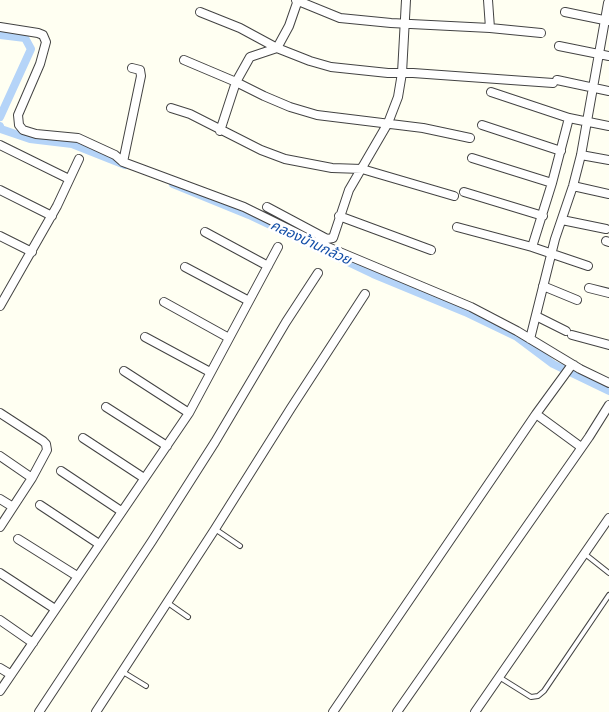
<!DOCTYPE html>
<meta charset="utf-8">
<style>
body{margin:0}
canvas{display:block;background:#fffff2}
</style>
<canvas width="609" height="712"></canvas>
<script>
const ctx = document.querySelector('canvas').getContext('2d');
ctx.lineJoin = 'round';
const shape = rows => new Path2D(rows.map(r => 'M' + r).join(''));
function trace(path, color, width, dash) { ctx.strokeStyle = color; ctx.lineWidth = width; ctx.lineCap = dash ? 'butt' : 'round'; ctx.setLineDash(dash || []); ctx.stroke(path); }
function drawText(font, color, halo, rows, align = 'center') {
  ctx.font = font + ' Georgia,"Noto Sans Thai",serif'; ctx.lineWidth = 5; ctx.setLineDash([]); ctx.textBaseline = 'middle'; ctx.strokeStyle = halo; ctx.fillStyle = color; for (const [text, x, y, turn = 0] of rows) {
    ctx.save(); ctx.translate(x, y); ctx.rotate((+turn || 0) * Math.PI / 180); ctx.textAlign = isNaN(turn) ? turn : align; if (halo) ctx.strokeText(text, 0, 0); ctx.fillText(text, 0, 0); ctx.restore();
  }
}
const canal = shape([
 [0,35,25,38,31,49,0,117],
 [0,126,1,129,30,139,72,144,125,165],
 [173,184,249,215,373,274,465,312,517,337,553,364,609,391]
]);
const lane = shape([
 [215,529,240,546],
 [585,554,609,573],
 [168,603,188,617],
 [123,672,146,686],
 [499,677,531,697,538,696,544,691,609,595]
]);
const street = shape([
 [296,0,340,18,391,23,490,28,541,33],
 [488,0,490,28],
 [200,12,240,28,277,48,310,61,331,67,388,73,413,73,553,83],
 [565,12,609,21],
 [0,27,38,33,43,35,46,42,40,64,18,115,19,125,23,130,36,134,78,138,115,155,123,162,244,207,311,240,471,307,517,331,580,369,609,383],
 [559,46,609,56],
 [184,60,236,82,264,96,290,107,317,115,423,128,470,138],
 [557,80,609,91],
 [491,92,569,118,609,126],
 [171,108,190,114,261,150,285,159,332,168,362,169,454,196],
 [569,118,552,183,532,247,588,266],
 [482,125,561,151],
 [220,131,236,82,250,57,277,48,289,26,298,0],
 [0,145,69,179],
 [581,155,609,160],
 [472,158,552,183],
 [123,162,141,76,140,70,132,68],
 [573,186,609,194],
 [0,190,52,216],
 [464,192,543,216],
 [267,207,327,239,333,238,349,190,388,123,398,97,402,73,406,0],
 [339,216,431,250],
 [562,220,606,229],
 [457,227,532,247],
 [205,232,268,266],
 [0,236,32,252],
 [606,241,609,242],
 [185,267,249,301],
 [543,286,577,300],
 [589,288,609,293],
 [164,302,229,338],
 [0,306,57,206,79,159],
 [536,316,566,331],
 [572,335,609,345],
 [145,337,210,372],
 [530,339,555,239,573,186,581,155,608,3],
 [124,371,189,413],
 [106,407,167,446],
 [0,413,43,441,46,444,47,450,32,478,0,527],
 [536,414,581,447],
 [83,438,144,478],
 [0,456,32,478],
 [61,471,121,511],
 [0,499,13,507],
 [40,505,99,544],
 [18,539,77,576],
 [0,573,55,609],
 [0,620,33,643],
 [0,668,10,674],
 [0,691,189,413,278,247],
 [39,712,152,541,215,442,286,322,318,273],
 [96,712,215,529,291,408,365,294],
 [333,712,536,414,571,366,574,365],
 [397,712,589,437,609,405],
 [475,712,609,518]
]);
const waterNames = [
 ["คลองบ้านกล้วย",310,244,25]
];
trace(canal, '#b5d4f8', 8);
trace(lane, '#434343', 6);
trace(street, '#434343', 10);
trace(lane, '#fff', 4);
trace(street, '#fff', 8);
drawText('italic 14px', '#134ea7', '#fff', waterNames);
</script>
